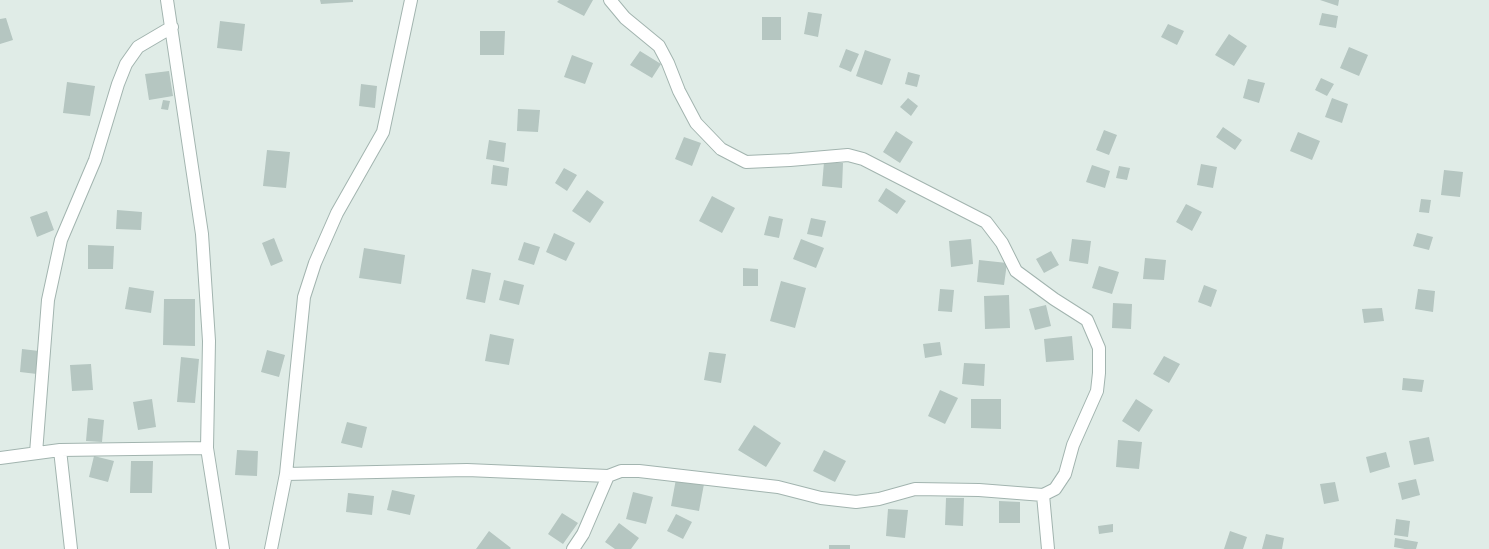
<!DOCTYPE html>
<style>
body{margin:0}
canvas{display:block;background:#e0ece7}
</style>
<canvas width="1489" height="549"></canvas>
<script>
const ctx = document.querySelector('canvas').getContext('2d');
ctx.lineJoin = 'round';
function fillPath(path, color) { ctx.fillStyle = color; ctx.fill(path, 'evenodd'); }
const shape = rows => new Path2D(rows.map(r => 'M' + r).join(''));
function trace(path, color, width, dash) { ctx.strokeStyle = color; ctx.lineWidth = width; ctx.lineCap = dash ? 'butt' : 'round'; ctx.setLineDash(dash || []); ctx.stroke(path); }
const building = shape([
 [320,0,353,0,353,2,321,4],
 [559,0,593,0,584,16,557,2],
 [1320,0,1339,0,1338,6],
 [808,12,822,14,818,37,804,34],
 [1322,13,1338,16,1336,28,1319,25],
 [762,17,781,17,781,40,762,40],
 [6,18,13,40,0,44,0,19],
 [220,21,245,24,242,51,217,48],
 [1168,24,1184,31,1177,45,1161,37],
 [480,31,505,31,504,55,480,55],
 [1229,34,1247,46,1234,66,1215,55],
 [1349,47,1368,55,1359,76,1340,68],
 [846,49,859,54,851,72,839,67],
 [865,50,891,59,882,85,856,76],
 [640,51,661,64,652,78,630,65],
 [572,55,593,63,585,84,564,77],
 [169,71,173,96,149,100,145,74],
 [908,72,920,75,917,87,905,84],
 [1321,78,1334,84,1327,96,1315,90],
 [1248,79,1265,83,1259,103,1243,98],
 [67,82,95,86,90,116,63,113],
 [361,84,377,86,375,108,359,106],
 [908,98,918,106,911,116,900,107],
 [1332,98,1348,104,1342,123,1325,117],
 [163,100,170,101,168,110,161,109],
 [518,109,540,110,538,132,517,131],
 [1223,127,1242,140,1235,150,1216,137],
 [1104,130,1117,135,1109,155,1096,150],
 [896,131,913,142,900,163,883,152],
 [1298,132,1320,141,1312,160,1290,151],
 [684,137,701,143,692,166,675,159],
 [489,140,506,143,504,162,486,159],
 [267,150,290,152,286,188,263,186],
 [824,162,843,163,842,188,822,186],
 [1201,164,1217,167,1213,188,1197,185],
 [493,165,509,168,507,186,491,184],
 [1092,165,1110,171,1105,188,1086,182],
 [1119,166,1130,168,1127,180,1116,178],
 [564,168,577,175,567,191,555,183],
 [1444,170,1463,172,1460,197,1441,195],
 [886,188,906,201,897,214,878,201],
 [587,190,604,202,590,223,572,211],
 [712,196,735,208,722,233,699,221],
 [1421,199,1431,200,1429,213,1419,212],
 [1186,204,1202,212,1192,231,1176,222],
 [117,210,142,212,141,230,116,229],
 [47,211,54,230,37,237,30,217],
 [769,216,783,219,779,238,764,235],
 [811,218,826,221,822,237,807,234],
 [554,233,575,243,566,261,546,252],
 [1417,233,1433,237,1429,250,1413,246],
 [274,238,283,261,271,266,262,243],
 [801,239,824,248,816,268,793,259],
 [971,239,973,264,951,267,949,241],
 [1072,239,1091,241,1088,264,1069,261],
 [524,242,540,247,534,265,518,260],
 [88,245,114,246,113,269,88,269],
 [364,248,405,255,401,284,359,278],
 [1051,251,1059,265,1044,273,1036,259],
 [1145,258,1166,260,1164,280,1143,279],
 [979,260,1007,263,1004,285,977,282],
 [1099,266,1119,272,1112,294,1092,288],
 [743,268,758,269,758,286,743,286],
 [472,269,491,273,485,303,466,299],
 [504,280,524,285,519,305,499,300],
 [781,281,806,288,795,328,770,321],
 [1204,285,1217,290,1211,307,1198,302],
 [129,287,154,291,151,313,125,309],
 [940,289,954,290,952,312,938,311],
 [1418,289,1435,291,1433,312,1415,309],
 [1009,295,1010,328,985,329,984,296],
 [164,299,195,299,195,346,163,345],
 [1113,303,1132,304,1131,329,1112,328],
 [1046,305,1051,326,1035,330,1029,309],
 [1382,308,1384,321,1364,323,1362,309],
 [490,334,514,339,509,365,485,361],
 [1072,336,1074,360,1046,362,1044,339],
 [940,342,942,355,925,358,923,344],
 [22,349,39,351,37,374,20,372],
 [267,350,285,355,279,377,261,372],
 [709,352,726,354,721,383,704,380],
 [1164,356,1180,364,1169,383,1153,374],
 [181,357,199,359,195,403,177,402],
 [964,363,985,364,984,386,962,384],
 [91,364,93,390,72,391,70,365],
 [1403,378,1424,380,1422,392,1402,390],
 [940,390,958,398,945,424,928,416],
 [152,399,156,427,138,430,133,402],
 [971,399,1001,399,1001,429,971,428],
 [1136,399,1153,410,1139,432,1122,421],
 [88,418,104,420,102,442,86,441],
 [347,422,367,427,362,448,341,443],
 [754,425,781,443,766,467,738,450],
 [1429,437,1434,461,1414,465,1409,441],
 [1118,440,1142,442,1139,469,1116,467],
 [237,450,258,451,257,476,235,475],
 [824,450,846,461,835,482,813,471],
 [1386,452,1390,467,1370,473,1366,457],
 [94,456,114,461,108,482,89,477],
 [131,461,153,461,152,493,130,493],
 [676,479,704,484,699,511,671,506],
 [1416,479,1420,495,1402,500,1398,483],
 [1335,482,1339,501,1324,504,1320,484],
 [392,490,415,495,410,515,387,510],
 [633,492,653,497,646,524,626,519],
 [348,493,374,496,372,515,346,512],
 [946,498,964,498,963,526,945,525],
 [999,501,1020,502,1020,523,999,523],
 [888,509,908,510,905,538,886,536],
 [562,513,578,523,563,544,548,534],
 [676,514,692,522,683,539,667,531],
 [1396,519,1410,521,1408,537,1394,535],
 [619,523,639,538,631,549,615,549,605,542],
 [1113,524,1113,532,1099,534,1098,526],
 [489,531,511,548,510,549,476,549],
 [1230,531,1247,537,1243,549,1224,549],
 [1266,534,1284,538,1282,549,1262,549],
 [1395,538,1418,542,1416,549,1405,549,1394,547],
 [829,545,850,545,850,549,829,549]
]);
const street = shape([
 [167,0,202,234,209,341,207,448,223,549],
 [60,450,71,549],
 [36,453,48,300,61,240,95,160,118,84,126,64,138,47,172,27],
 [0,458,60,450,207,448],
 [286,474,467,470,608,476,621,471,639,471,778,487,821,498,856,502,879,499,915,489,979,490,1043,495,1055,489,1065,474,1073,445,1097,391,1099,373,1099,348,1087,320,1054,299,1016,271,1002,243,986,222,863,159,848,155,790,160,746,162,721,149,696,123,679,91,668,63,659,46,625,18,610,0],
 [1043,495,1048,549],
 [271,549,286,474,304,297,315,263,337,213,383,132,411,0],
 [573,549,583,534,608,476]
]);
fillPath(building, '#b5c6c1');
trace(street, '#a2b4af', 14);
trace(street, '#fff', 12);
</script>
